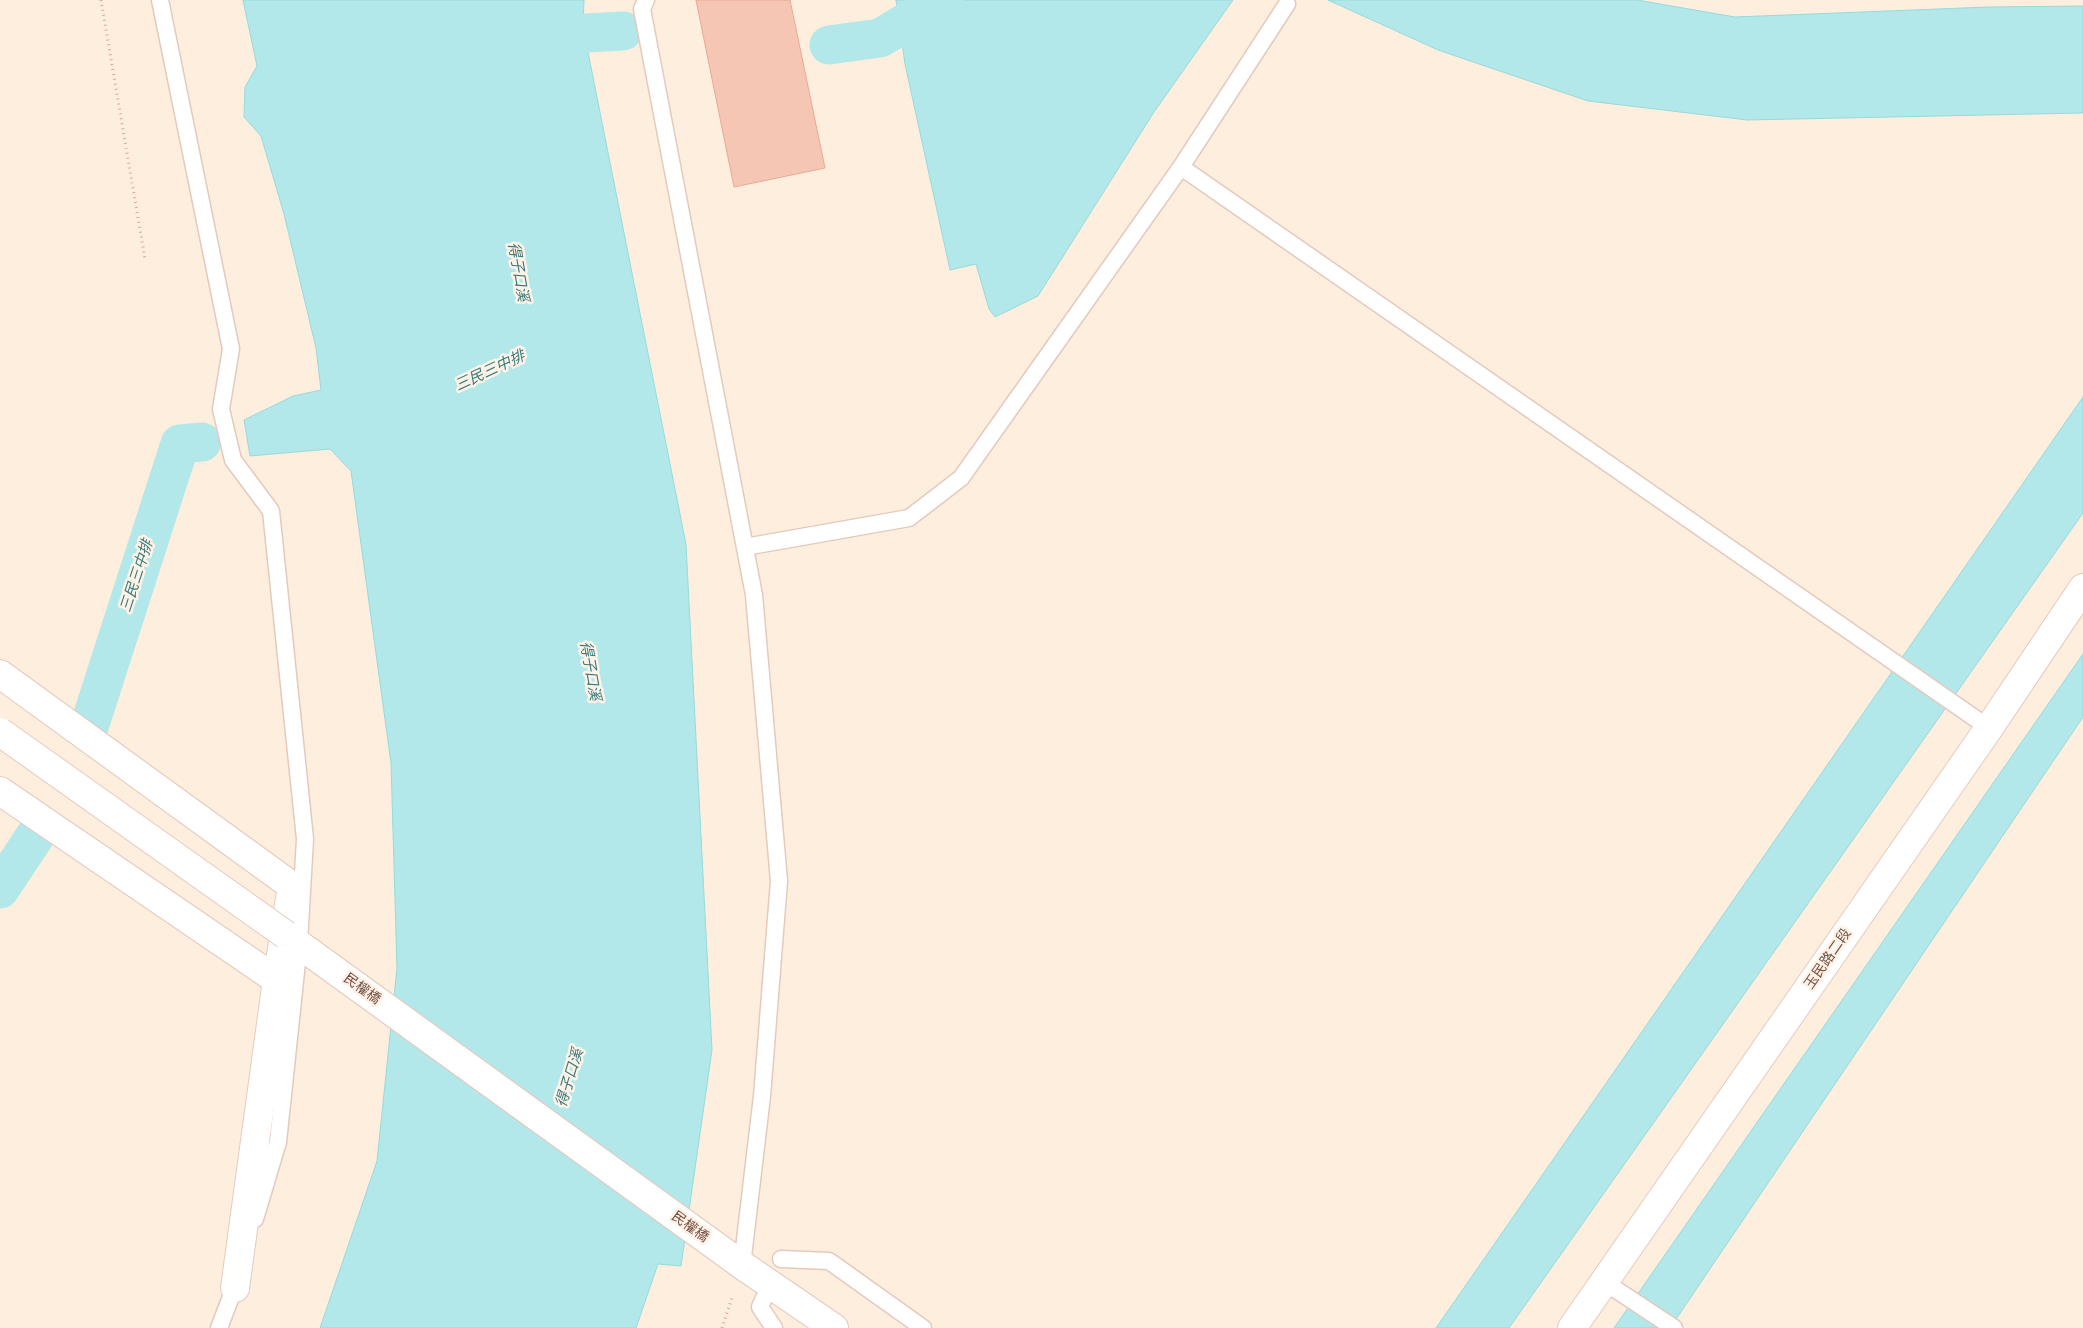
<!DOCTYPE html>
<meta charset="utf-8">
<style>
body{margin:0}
canvas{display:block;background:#feeede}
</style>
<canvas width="2083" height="1328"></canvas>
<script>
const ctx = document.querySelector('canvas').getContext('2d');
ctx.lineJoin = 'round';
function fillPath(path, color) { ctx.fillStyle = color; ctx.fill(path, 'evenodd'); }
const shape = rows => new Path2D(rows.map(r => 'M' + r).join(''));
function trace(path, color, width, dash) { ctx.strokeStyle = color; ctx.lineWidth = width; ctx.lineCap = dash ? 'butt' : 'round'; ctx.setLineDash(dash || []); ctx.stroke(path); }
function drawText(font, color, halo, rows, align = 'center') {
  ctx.font = font + ' "PT Sans","Noto Sans TC",sans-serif'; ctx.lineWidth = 5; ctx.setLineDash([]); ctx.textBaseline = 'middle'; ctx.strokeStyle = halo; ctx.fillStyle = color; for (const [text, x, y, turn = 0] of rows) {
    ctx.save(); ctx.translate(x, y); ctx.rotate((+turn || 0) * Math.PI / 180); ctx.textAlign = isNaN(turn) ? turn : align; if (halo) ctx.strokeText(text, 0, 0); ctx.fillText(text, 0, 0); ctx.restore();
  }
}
const water = shape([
 [243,0,584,0,583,27,686,544,712,1050,681,1266,658,1264,636,1328,320,1328,377,1161,397,968,391,763,351,471,330,449,250,456,244,420,293,396,321,390,316,348,284,214,261,136,244,117,245,87,257,66,243,0],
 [896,0,1233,0,1154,112,1038,296,995,317,989,309,976,264,950,270,905,64,896,0],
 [1328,0,1637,0,1735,17,1988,7,2083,6,2083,113,1747,120,1588,101,1438,50,1328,0],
 [2083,397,2083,513,1509,1328,1436,1328,2083,397],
 [2083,654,2083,717,1670,1328,1614,1328,2083,654]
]);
const canal = shape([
 [532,36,623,31],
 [829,45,880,38,944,0],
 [88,730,180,444,202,442],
 [0,889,35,836]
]);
const building = shape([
 [696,0,790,0,825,168,734,187,696,0]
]);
const path = shape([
 [101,0,145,259],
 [722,1328,732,1298]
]);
const service = shape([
 [160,0,231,349,221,409,233,460,271,511,305,839,299,943,278,1142,255,1219],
 [646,0,642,9,754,595,779,881,762,1096,742,1265],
 [1181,167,1287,4],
 [745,547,909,518,961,478,1181,167,1989,728],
 [781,1259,829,1261,923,1328],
 [1603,1281,1674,1328],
 [764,1298,760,1307,774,1328],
 [219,1328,237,1281]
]);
const minor = shape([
 [0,674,292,886,277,980,235,1288],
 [0,791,277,980],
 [286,935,742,1265,834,1328]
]);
const tertiary = shape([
 [1572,1328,1989,728,2083,588]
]);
const minorBridge = shape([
 [0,732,286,935]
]);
const streetNames = [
 ["玉民路二段",1828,959,-55],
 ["民權橋",362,989,36],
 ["民權橋",690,1227,36]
];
const waterNames = [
 ["得子口溪",518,272,80],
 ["三民三中排",490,371,-25],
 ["三民三中排",137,576,-72],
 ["得子口溪",590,671,80],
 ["得子口溪",570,1078,-73]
];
fillPath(water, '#b2e8e9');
trace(water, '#97d9db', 1);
trace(canal, '#b2e8e9', 39);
fillPath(building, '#f6c6b4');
trace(building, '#e9a993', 1);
trace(service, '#e4cabd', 19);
trace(minor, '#e4cabd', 30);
trace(tertiary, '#e4cabd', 30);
trace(path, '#daa997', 3, [1, 4]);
trace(service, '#fff', 16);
trace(minor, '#fff', 28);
trace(tertiary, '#fff', 28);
trace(minorBridge, '#e4cabd', 30, []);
trace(minorBridge, '#fff', 28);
drawText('14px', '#765045', '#fff2e6', streetNames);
drawText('italic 15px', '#377a7d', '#fff2e6', waterNames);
</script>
